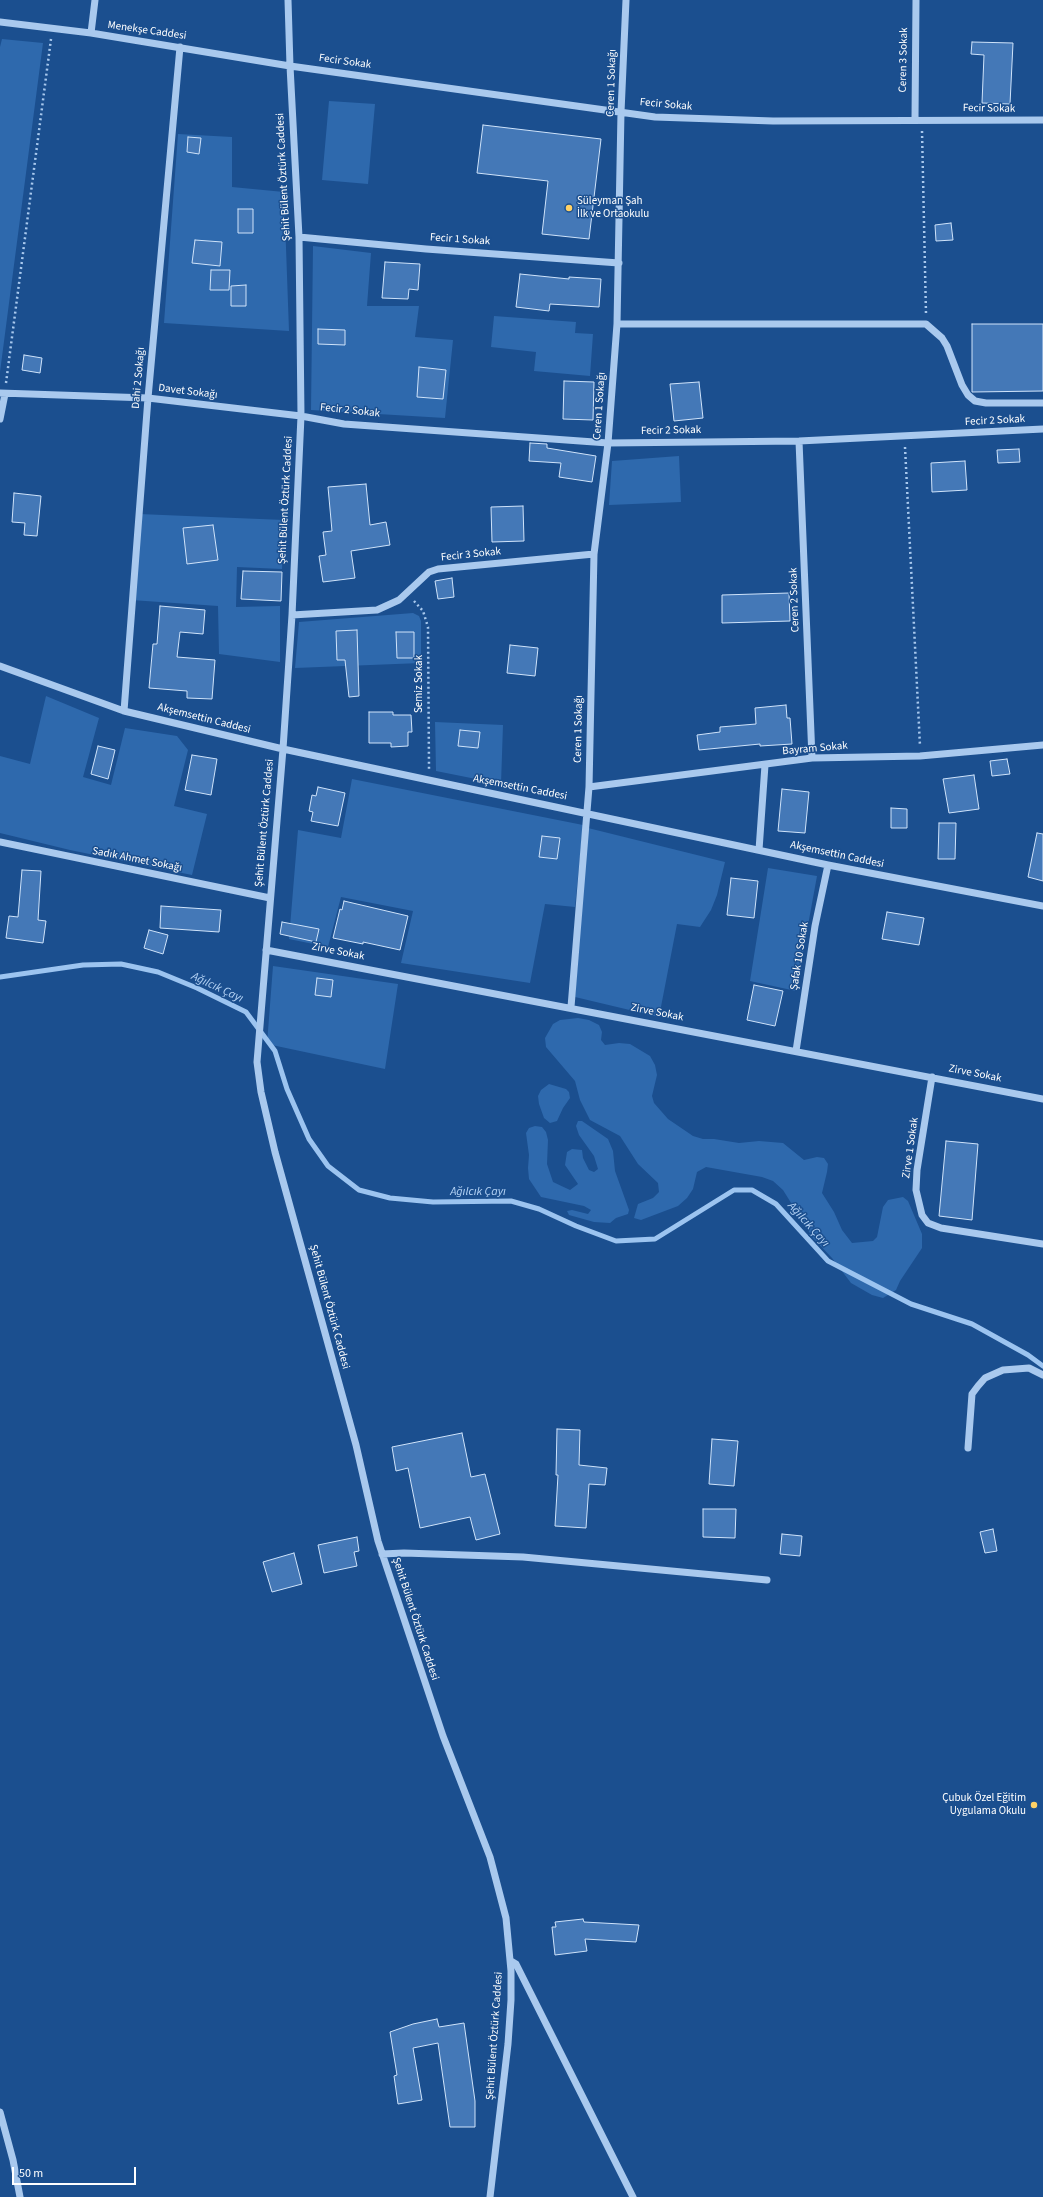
<!DOCTYPE html>
<meta charset="utf-8">
<style>
body{margin:0}
#map{position:relative;width:1043px;height:2197px;overflow:hidden;background:#1b4f8f;font-family:"Source Sans 3",sans-serif}
canvas{display:block}
.scale{position:absolute;left:12px;top:2167px;width:124px;height:18px;box-sizing:border-box;border:2px solid #fff;border-top:0;padding-left:5px;font-size:12px;line-height:14px;white-space:nowrap;color:#fff;-webkit-text-stroke:3px #1b4f8f;paint-order:stroke}
</style>
<div id="map">
<canvas width="1043" height="2197"></canvas>
<div class="scale">50 m</div>
</div>
<script>
const ctx = document.querySelector('canvas').getContext('2d');
ctx.lineJoin = 'round';
function fillPath(path, color) { ctx.fillStyle = color; ctx.fill(path, 'evenodd'); }
const shape = rows => new Path2D(rows.map(r => 'M' + r).join(''));
function trace(path, color, width, dash) { ctx.strokeStyle = color; ctx.lineWidth = width; ctx.lineCap = dash ? 'butt' : 'round'; ctx.setLineDash(dash || []); ctx.stroke(path); }
function drawText(font, color, halo, rows, align = 'center') {
  ctx.font = font + ' "Source Sans 3",sans-serif'; ctx.lineWidth = 3; ctx.setLineDash([]); ctx.textBaseline = 'middle'; ctx.strokeStyle = halo; ctx.fillStyle = color; for (const [text, x, y, turn = 0] of rows) {
    ctx.save(); ctx.translate(x, y); ctx.rotate((+turn || 0) * Math.PI / 180); ctx.textAlign = isNaN(turn) ? turn : align; if (halo) ctx.strokeText(text, 0, 0); ctx.fillText(text, 0, 0); ctx.restore();
  }
}
const green = shape([
 [2,39,43,43,0,372,0,47],
 [329,101,375,104,368,184,322,180],
 [178,134,232,137,232,187,284,192,289,331,164,323],
 [313,246,371,253,367,306,419,306,415,337,453,340,445,418,311,410],
 [494,316,576,322,575,333,593,334,590,376,534,371,536,352,491,347],
 [679,456,681,502,609,505,612,461],
 [139,514,284,520,282,569,237,567,236,607,280,606,280,662,219,654,218,606,131,600],
 [413,613,419,616,421,621,421,663,295,668,299,622],
 [46,696,99,718,83,777,111,785,125,728,177,736,188,750,174,806,207,814,192,875,70,850,0,833,0,756,30,764],
 [435,722,503,725,501,784,436,771],
 [352,779,583,825,575,907,545,904,530,983,401,963,413,911,341,897,328,947,289,939,298,830,341,838],
 [588,828,725,862,717,895,711,910,700,927,677,924,659,1017,575,997],
 [768,868,817,876,796,991,750,981],
 [273,966,398,984,385,1069,267,1044],
 [578,1018,589,1020,599,1025,602,1032,601,1040,605,1045,619,1043,630,1044,650,1056,655,1065,657,1075,652,1096,654,1103,668,1119,693,1136,703,1139,714,1139,739,1143,759,1141,783,1143,804,1160,817,1157,824,1158,828,1164,827,1172,822,1193,834,1212,842,1230,852,1243,873,1241,877,1237,883,1207,888,1200,903,1197,908,1201,922,1234,922,1248,900,1281,896,1290,883,1298,872,1295,851,1283,832,1258,813,1238,783,1190,773,1181,762,1177,706,1167,697,1172,693,1189,687,1198,678,1206,641,1220,634,1218,638,1204,653,1198,659,1192,658,1183,638,1164,620,1136,590,1120,580,1100,575,1081,546,1047,545,1038,553,1024,560,1020],
 [549,1084,566,1089,569,1092,570,1098,563,1108,557,1121,550,1123,544,1118,539,1104,538,1096,541,1090],
 [578,1121,582,1121,608,1139,613,1151,615,1171,629,1210,628,1214,616,1218,610,1223,594,1222,569,1215,567,1211,572,1210,588,1214,591,1210,584,1206,541,1197,529,1179,528,1168,529,1155,526,1133,529,1128,535,1126,542,1127,546,1132,548,1140,547,1164,553,1182,570,1190,578,1184,565,1165,567,1152,572,1149,582,1150,583,1158,589,1170,594,1172,598,1169,594,1156,579,1135,576,1126]
]);
const stream = shape([
 [0,977,83,965,121,964,158,972,197,988,246,1012,275,1051,287,1089,309,1139,328,1166,359,1190,390,1198,433,1202,511,1201,539,1209,576,1226,616,1241,655,1239,734,1190,752,1190,776,1204,828,1261,911,1304,972,1324,1028,1355,1043,1366]
]);
const building = shape([
 [972,42,1013,43,1010,104,982,103,984,55,971,54,972,42],
 [483,125,601,139,589,239,542,234,548,181,477,173,483,125],
 [188,137,201,138,199,154,187,152,188,137],
 [238,209,253,209,253,233,238,233,238,209],
 [951,223,953,240,936,241,935,225,951,223],
 [195,240,222,242,220,266,192,263,195,240],
 [385,262,420,264,418,290,409,289,408,299,382,298,385,262],
 [211,270,230,270,229,290,210,290,211,270],
 [520,274,569,279,569,277,601,279,599,307,550,304,549,311,516,307,520,274],
 [246,285,246,306,231,306,231,286,246,285],
 [972,324,1043,324,1043,391,972,392,972,324],
 [318,329,345,330,345,345,318,344,318,329],
 [24,355,42,358,40,373,22,370,24,355],
 [419,367,446,370,443,399,417,397,419,367],
 [564,381,594,382,593,420,563,419,564,381],
 [699,382,703,418,674,421,670,384,699,382],
 [530,443,547,444,547,448,596,456,592,482,559,477,561,463,529,461,530,443],
 [1019,449,1020,462,998,463,997,450,1019,449],
 [965,461,967,490,932,492,931,463,965,461],
 [366,484,370,525,386,522,390,545,351,551,355,578,323,582,319,556,326,555,323,532,332,531,328,487,366,484],
 [14,493,41,496,37,536,24,535,25,523,12,522,14,493],
 [523,506,524,541,492,542,491,507,523,506],
 [213,525,218,560,187,564,183,528,213,525],
 [243,571,282,572,281,601,241,599,243,571],
 [452,578,454,597,438,599,435,581,452,578],
 [789,593,790,621,722,623,722,595,789,593],
 [160,606,205,610,203,634,180,632,177,657,215,660,212,699,187,698,187,691,149,688,153,644,157,644,160,606],
 [357,630,359,696,349,697,345,660,337,660,336,631,357,630],
 [396,632,414,632,414,658,397,658,396,632],
 [510,645,538,648,535,676,507,673,510,645],
 [786,705,787,718,790,718,792,744,760,746,760,744,699,750,697,735,720,732,720,727,756,724,755,708,786,705],
 [369,712,393,712,393,715,411,715,412,732,408,732,408,746,391,747,391,743,369,743,369,712],
 [460,730,480,732,478,748,458,746,460,730],
 [98,746,115,750,108,779,91,774,98,746],
 [192,755,217,759,211,795,185,790,192,755],
 [1007,759,1010,774,992,776,990,761,1007,759],
 [974,775,979,809,949,813,943,779,974,775],
 [318,787,345,793,338,826,311,821,313,812,309,811,312,795,316,796,318,787],
 [782,789,809,792,805,833,778,831,782,789],
 [891,808,907,809,907,828,891,828,891,808],
 [939,823,956,823,955,859,938,859,939,823],
 [1037,833,1043,834,1043,881,1028,877,1037,833],
 [542,836,560,838,557,859,539,857,542,836],
 [22,870,41,871,38,920,46,921,43,943,6,938,9,916,18,917,22,870],
 [731,878,758,881,754,918,727,915,731,878],
 [344,901,408,916,400,950,363,942,363,944,333,938,340,909,342,910,344,901],
 [161,906,221,910,219,932,160,928,161,906],
 [887,912,924,918,919,945,882,939,887,912],
 [282,922,319,929,316,942,280,934,282,922],
 [149,930,168,935,163,954,144,948,149,930],
 [317,978,333,980,331,997,315,995,317,978],
 [754,985,783,991,775,1026,747,1020,754,985],
 [946,1141,978,1144,972,1220,939,1216,946,1141],
 [557,1429,580,1430,579,1465,607,1468,605,1485,589,1484,586,1528,555,1526,558,1475,556,1475,557,1429],
 [462,1433,471,1477,485,1474,500,1534,476,1540,470,1517,420,1528,408,1468,396,1471,392,1447,462,1433],
 [712,1439,738,1441,734,1486,709,1484,712,1439],
 [703,1509,736,1509,735,1538,703,1537,703,1509],
 [993,1529,997,1551,985,1553,980,1532,993,1529],
 [782,1534,802,1536,800,1556,780,1554,782,1534],
 [357,1537,359,1551,354,1552,357,1566,324,1573,318,1545,357,1537],
 [294,1553,302,1584,272,1592,263,1562,294,1553],
 [583,1919,584,1922,639,1925,636,1942,585,1939,587,1951,555,1955,552,1927,556,1927,555,1922,583,1919],
 [437,2019,439,2027,464,2023,475,2101,475,2127,450,2127,438,2043,413,2048,422,2100,398,2104,394,2076,397,2075,390,2032,413,2024,437,2019]
]);
const path = shape([
 [922,131,926,314],
 [6,383,51,39],
 [905,447,920,746],
 [414,601,423,611,428,627,429,769]
]);
const minor = shape([
 [288,0,290,66,299,237,301,416,292,615,283,749,257,1062,261,1092,275,1152,356,1445,378,1541,443,1736,490,1857,506,1918,511,1971,511,2000,508,2044,490,2197],
 [0,22,91,33,290,66,655,117,773,121,1043,120],
 [91,33,95,0],
 [915,119,916,0],
 [299,237,426,249,619,263],
 [617,324,926,324,942,338,947,346,962,385,968,395,975,401,986,403,1043,403],
 [0,393,148,398,301,416,344,424,608,443,799,441,1043,429],
 [0,419,5,394],
 [799,441,812,758],
 [292,615,377,610,399,600,429,572,438,569,594,554],
 [0,666,124,711,283,749,828,865,1043,906],
 [124,711,148,398,180,47],
 [589,787,812,758,920,756,1043,745],
 [0,842,270,898],
 [759,850,765,765],
 [266,950,1043,1099],
 [571,1007,589,787,594,554,608,443,617,324,621,112,626,0],
 [796,1051,815,926,828,865],
 [932,1077,917,1170,916,1190,922,1215,928,1223,941,1228,1043,1244],
 [968,1448,972,1394,978,1386,985,1378,1003,1370,1029,1368,1043,1375],
 [382,1554,404,1553,523,1557,767,1580],
 [511,1961,516,1964,633,2197],
 [0,2112,13,2160,20,2197]
]);
const markers = [
 [569,208,4,"#ffd166"],
 [1034,1805,4,"#ffd166"]
];
const streetNames = [
 ["Menekşe Caddesi",147,31,8],
 ["Ceren 3 Sokak",904,60,-89],
 ["Fecir Sokak",345,62,8],
 ["Ceren 1 Sokağı",612,83,-88],
 ["Fecir Sokak",666,105,5],
 ["Fecir Sokak",989,109,1],
 ["Şehit Bülent Öztürk Caddesi",284,177,-93],
 ["Fecir 1 Sokak",460,240,4],
 ["Dahi 2 Sokağı",139,378,-85],
 ["Davet Sokağı",188,392,7],
 ["Ceren 1 Sokağı",600,406,-86],
 ["Fecir 2 Sokak",350,411,6],
 ["Fecir 2 Sokak",995,421,-3],
 ["Fecir 2 Sokak",671,431,-1],
 ["Şehit Bülent Öztürk Caddesi",286,500,-87],
 ["Fecir 3 Sokak",471,555,-6],
 ["Ceren 2 Sokak",795,600,-92],
 ["Semiz Sokak",420,684,-90],
 ["Akşemsettin Caddesi",204,719,14],
 ["Ceren 1 Sokağı",579,729,-89],
 ["Bayram Sokak",815,749,-5],
 ["Akşemsettin Caddesi",520,788,11],
 ["Şehit Bülent Öztürk Caddesi",265,823,-85],
 ["Akşemsettin Caddesi",837,855,12],
 ["Sadık Ahmet Sokağı",137,860,11],
 ["Zirve Sokak",338,952,11],
 ["Şafak 10 Sokak",800,956,-81],
 ["Zirve Sokak",657,1013,11],
 ["Zirve Sokak",975,1074,11],
 ["Zirve 1 Sokak",911,1148,-82],
 ["Şehit Bülent Öztürk Caddesi",329,1307,75],
 ["Şehit Bülent Öztürk Caddesi",415,1619,72],
 ["Şehit Bülent Öztürk Caddesi",495,2036,-86]
];
const poiNames = [
 ["Süleyman Şah",577,202],
 ["İlk ve Ortaokulu",577,215],
 ["Çubuk Özel Eğitim",1026,1799,"right"],
 ["Uygulama Okulu",1026,1812,"right"]
];
const waterNames = [
 ["Ağılcık Çayı",217,988,25],
 ["Ağılcık Çayı",478,1192],
 ["Ağılcık Çayı",808,1225,48]
];
fillPath(green, '#2e69ad');
trace(stream, '#9cc4f0', 5);
fillPath(building, '#4478b7');
trace(building, '#cfe3fa', 1);
trace(path, '#a9c9ee', 2.5, [2, 3]);
trace(minor, '#a9c9ee', 7);
for (const [x, y, r, color] of markers) { const dot = new Path2D(); dot.arc(x, y, r, 0, 2 * Math.PI); ctx.fillStyle = color; ctx.fill(dot); trace(dot, '#1b4f8f', 1.5); }
drawText('11px', '#fff', '#1b4f8f', streetNames);
drawText('11px', '#fff', '#1b4f8f', poiNames, 'left');
drawText('italic 12px', '#b5d3f5', '#1b4f8f', waterNames);
</script>
